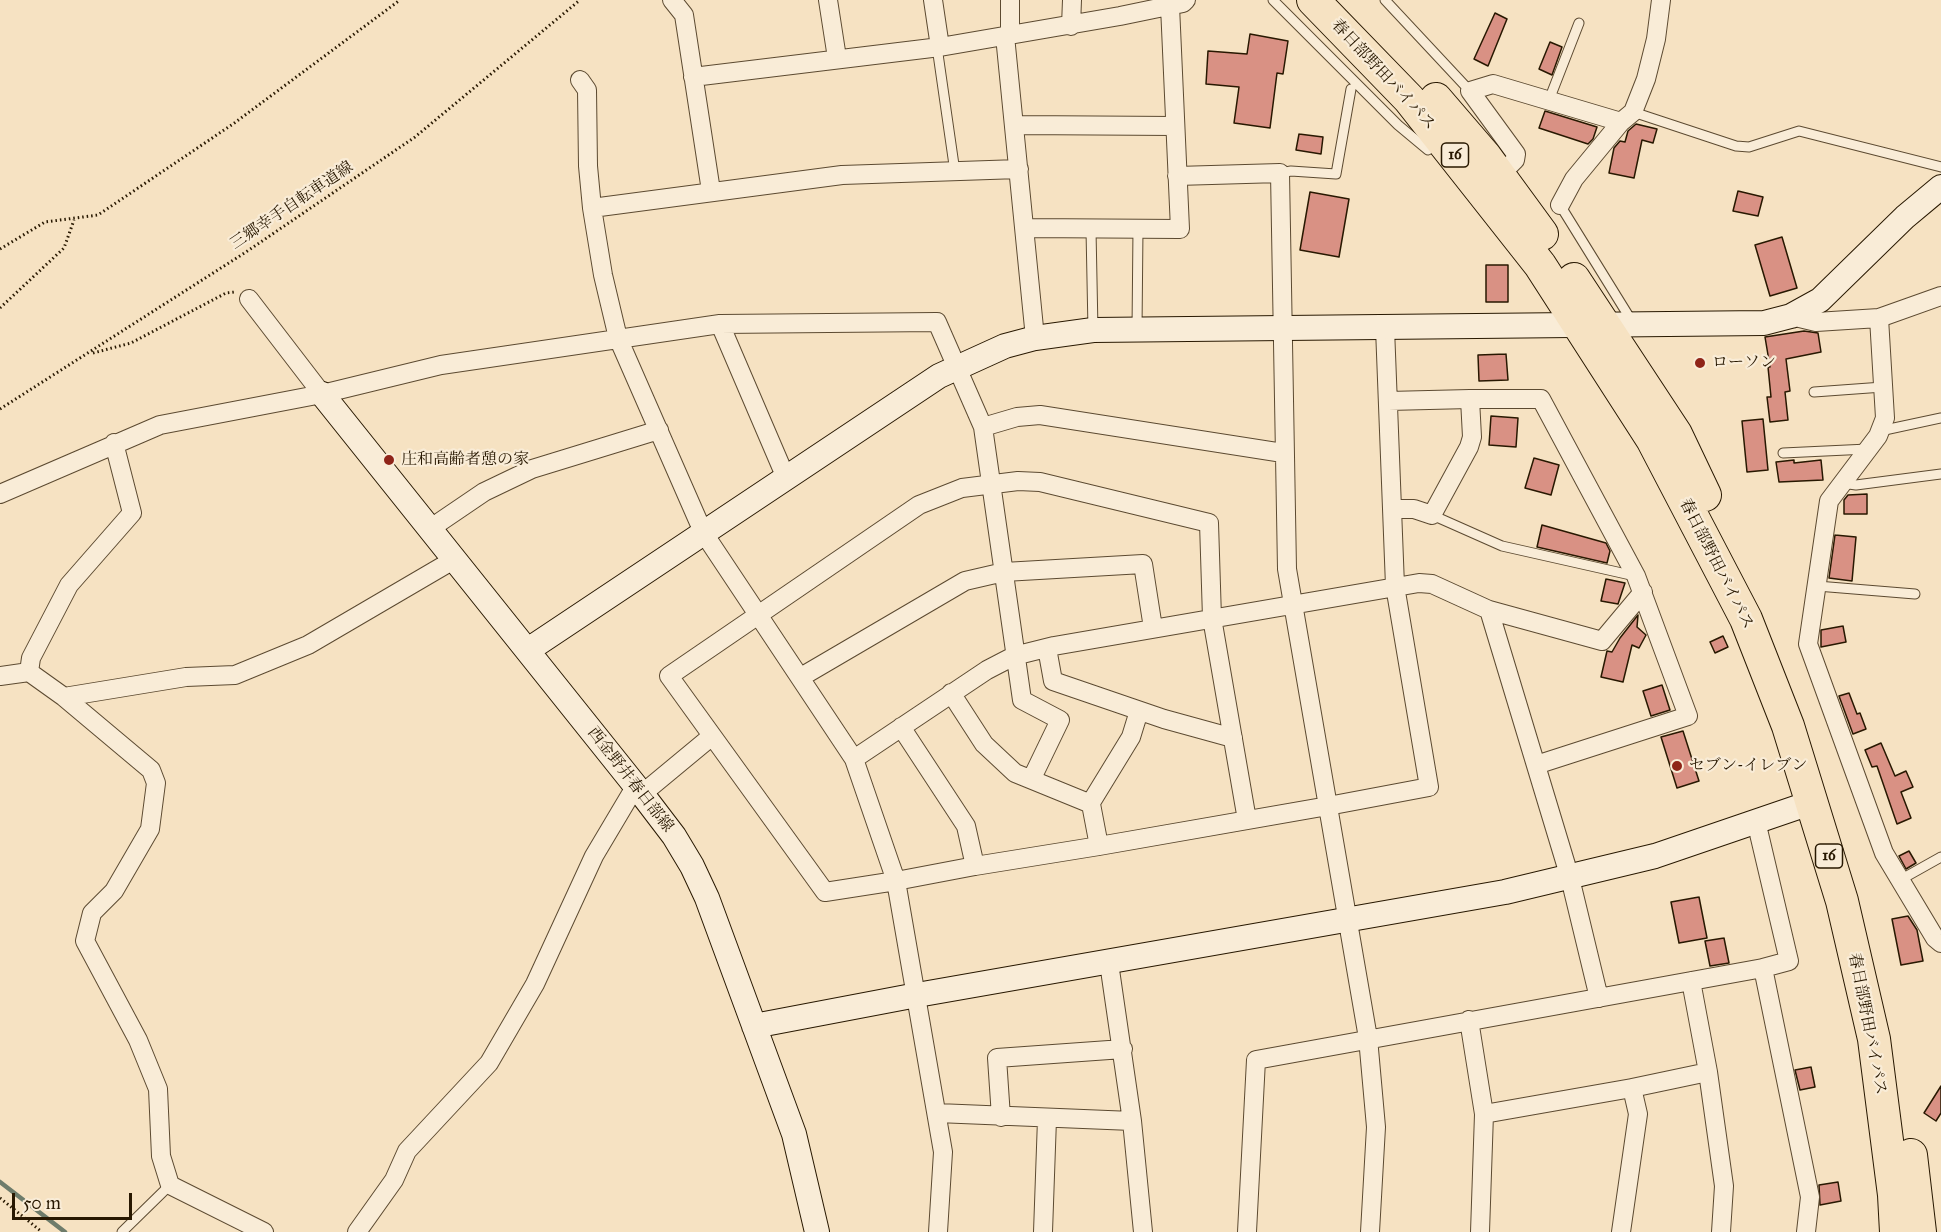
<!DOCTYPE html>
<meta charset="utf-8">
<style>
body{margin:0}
#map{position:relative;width:1941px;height:1232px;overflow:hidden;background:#f6e2c2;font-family:"IM FELL Great Primer",serif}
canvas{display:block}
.scale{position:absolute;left:12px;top:1193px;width:120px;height:27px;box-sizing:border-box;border:3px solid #281801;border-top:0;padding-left:8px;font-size:18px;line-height:21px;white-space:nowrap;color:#281801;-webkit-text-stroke:4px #f9ecd7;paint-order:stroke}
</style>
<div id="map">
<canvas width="1941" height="1232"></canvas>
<div class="scale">50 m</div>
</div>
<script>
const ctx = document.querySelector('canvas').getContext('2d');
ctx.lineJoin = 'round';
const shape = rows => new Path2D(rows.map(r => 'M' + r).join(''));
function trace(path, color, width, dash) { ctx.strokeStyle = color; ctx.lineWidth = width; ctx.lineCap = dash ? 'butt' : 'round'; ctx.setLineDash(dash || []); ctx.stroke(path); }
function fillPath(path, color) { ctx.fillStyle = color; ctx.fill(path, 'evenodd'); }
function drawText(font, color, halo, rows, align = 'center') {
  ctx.font = font + ' "IM FELL Great Primer","Noto Serif JP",serif'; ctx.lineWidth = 4.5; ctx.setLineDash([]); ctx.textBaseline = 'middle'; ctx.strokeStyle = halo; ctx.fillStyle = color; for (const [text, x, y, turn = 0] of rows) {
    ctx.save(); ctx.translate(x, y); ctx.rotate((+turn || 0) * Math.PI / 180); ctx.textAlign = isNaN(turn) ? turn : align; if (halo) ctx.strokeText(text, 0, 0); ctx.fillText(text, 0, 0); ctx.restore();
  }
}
const stream = shape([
 [0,1182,65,1232]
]);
const building = shape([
 [1495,13,1507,19,1488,66,1474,59,1495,13],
 [1250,34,1288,41,1283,74,1277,73,1270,128,1234,123,1239,87,1206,84,1208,51,1247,54,1250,34],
 [1550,42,1562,47,1552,75,1539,69,1550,42],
 [1545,111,1597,127,1593,139,1588,144,1539,128,1545,111],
 [1636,124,1657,129,1653,143,1642,140,1634,178,1609,173,1614,148,1620,141,1625,142,1628,131,1636,124],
 [1299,134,1323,137,1321,154,1296,150,1299,134],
 [1738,191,1763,197,1758,216,1733,211,1738,191],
 [1310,192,1349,199,1339,257,1300,250,1310,192],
 [1782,237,1797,288,1770,296,1755,245,1782,237],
 [1486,265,1508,265,1508,302,1486,302,1486,265],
 [1804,331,1818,333,1821,352,1786,359,1790,391,1785,392,1788,420,1770,422,1767,397,1771,397,1768,367,1770,367,1765,337,1804,331],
 [1506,354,1508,380,1479,381,1478,355,1506,354],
 [1491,416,1518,418,1516,447,1489,445,1491,416],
 [1763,419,1768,470,1747,472,1742,421,1763,419],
 [1534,458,1559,465,1551,495,1525,488,1534,458],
 [1794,460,1794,463,1821,460,1823,480,1779,482,1776,462,1794,460],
 [1867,494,1867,514,1844,514,1844,500,1848,495,1867,494],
 [1542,525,1606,543,1610,551,1607,563,1537,547,1542,525],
 [1835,535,1856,537,1852,581,1829,578,1835,535],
 [1606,579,1625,583,1618,604,1601,601,1606,579],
 [1638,615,1637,627,1646,635,1639,648,1632,645,1623,682,1601,677,1607,651,1612,652,1620,638,1638,615],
 [1843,626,1846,642,1821,647,1821,630,1843,626],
 [1723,636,1728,647,1715,653,1710,642,1723,636],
 [1662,685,1670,710,1651,716,1643,691,1662,685],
 [1849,693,1857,714,1860,713,1866,729,1853,734,1839,696,1849,693],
 [1683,731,1699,781,1677,788,1661,737,1683,731],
 [1881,743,1895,776,1906,771,1913,787,1901,792,1911,818,1897,824,1877,766,1872,767,1865,750,1881,743],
 [1909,851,1916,863,1906,869,1899,856,1909,851],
 [1699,897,1707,938,1679,943,1671,902,1699,897],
 [1908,916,1917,930,1923,961,1901,965,1892,919,1908,916],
 [1724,938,1729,963,1710,966,1705,941,1724,938],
 [1811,1067,1815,1087,1800,1090,1795,1070,1811,1067],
 [1941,1086,1941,1113,1936,1121,1924,1113,1941,1086],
 [1838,1182,1841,1201,1820,1205,1819,1185,1838,1182]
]);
const path = shape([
 [0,249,45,222,98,215,233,124,400,0],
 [0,308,64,248,74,220],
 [93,353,131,343,226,293,235,292],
 [0,409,246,252,415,137,580,0],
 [0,1198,42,1232]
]);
const lane = shape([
 [1273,0,1398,125,1428,150],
 [1385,0,1470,91],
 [937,47,955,172],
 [1549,100,1579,23],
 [1633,112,1736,146,1749,147,1799,131,1941,167],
 [1280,173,1291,171,1336,174,1351,89],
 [1560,205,1633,323],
 [1091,230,1093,330],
 [1137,329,1138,229],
 [1814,392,1883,387],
 [1880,431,1941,418],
 [1783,453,1868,449],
 [1842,483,1856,485,1941,474],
 [1432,515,1502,546,1635,576],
 [1817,586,1915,594],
 [1900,880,1941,857],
 [122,1232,170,1185]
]);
const street = shape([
 [672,0,684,15,711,191],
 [828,0,837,58],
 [933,0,940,47],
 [1010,0,1010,35],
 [1071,26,1072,0],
 [1005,36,1035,338],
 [693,77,940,47,1120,16,1183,3,1186,0],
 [580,80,587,90,588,166,592,208,603,275,618,338,703,532,854,759,896,881,943,1152,938,1232],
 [1015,125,1175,126],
 [1500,175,1515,160,1516,154,1470,91,1493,84,1621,122,1633,112,1646,79,1656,39,1661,0],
 [1177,176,1280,173,1287,569,1368,1038,1376,1127,1370,1232],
 [1560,205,1574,179,1621,122],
 [592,208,842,175,1019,169],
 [1025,228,1180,229,1170,6],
 [249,299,322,394],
 [1791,316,1816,322,1879,318,1941,296],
 [1879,318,1885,418,1878,436,1829,501,1808,644,1884,853,1935,938,1941,943],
 [720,324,786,478],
 [1470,399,1541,399,1636,576,1688,716,1536,765],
 [1388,401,1470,399,1472,437,1469,447,1432,515,1414,509,1392,509],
 [983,427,1017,417,1040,415,1283,453],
 [0,494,160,425,322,394,441,365,720,324,937,322,983,427,1022,700,1060,720,1032,778],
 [431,528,484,492,532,469,659,430],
 [1489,610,1570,878,1599,998],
 [1047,648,1053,681,1164,719,1233,738],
 [29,672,31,658,69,585,132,513,114,443],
 [0,676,29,672,64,697,151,770,156,783,150,829,114,891,92,913,85,941,138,1040,158,1089,161,1156,170,1185,264,1232],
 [801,677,965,581,1004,572,1143,564,1153,628],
 [951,693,984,744,1015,773,1091,804,1099,846],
 [64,697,186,677,235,675,308,645,455,559],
 [901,727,966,826,975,866],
 [854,759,987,670,1014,656,1054,646,1419,583,1432,584,1489,610,1602,641,1643,592],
 [642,794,712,736],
 [1090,804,1131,737,1139,711],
 [1247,820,1212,618,1209,523,1040,482,1018,481,962,488,919,505,669,676,825,892,896,881,975,866,1099,846,1328,806,1429,787,1395,586,1385,328],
 [1756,821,1789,961,1763,968],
 [1109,963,1132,1121,1143,1232],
 [1691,981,1708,1072,1724,1186,1721,1232],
 [1469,1020,1484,1114,1480,1232],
 [937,1113,1132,1121],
 [1484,1114,1632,1088,1708,1072],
 [1001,1117,997,1058,1123,1049],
 [357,1232,394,1180,407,1151,489,1063,535,984,594,856,635,787],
 [1043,1232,1047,1119],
 [1247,1232,1256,1060,1763,968,1810,1197,1806,1232],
 [1621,1232,1638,1114,1632,1088]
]);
const secondary = shape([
 [322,394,642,794,674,836,692,866,707,898,794,1134,817,1232],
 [528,650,939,376,1005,346,1035,338,1093,330,1764,323,1791,316,1820,300,1905,217,1941,187],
 [754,1026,917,995,1505,892,1655,856,1813,802]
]);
const highway = shape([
 [1313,0,1409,99,1540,265,1652,439,1746,619,1788,726,1842,901,1874,1039,1894,1195,1896,1232],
 [1436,99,1485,156,1542,234],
 [1574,279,1676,434,1705,495],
 [1911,1155,1920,1232]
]);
const markers = [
 [1700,363,6,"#8f2418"],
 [389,460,6,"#8f2418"],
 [1677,766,6,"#8f2418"]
];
const shields = [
 [1455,155,27],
 [1829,856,27]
];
const shieldNames = [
 ["16",1455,155],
 ["16",1829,856]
];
const streetNames = [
 ["春日部野田バイパス",1383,75,47],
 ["三郷幸手自転車道線",292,206,-34],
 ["春日部野田バイパス",1716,564,63],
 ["西金野井春日部線",630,780,52],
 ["春日部野田バイパス",1867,1024,79]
];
const poiNames = [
 ["ローソン",1712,363],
 ["庄和高齢者憩の家",401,460],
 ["セブン-イレブン",1689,766]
];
trace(stream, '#6e7c6b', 4.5);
fillPath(building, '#d99184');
trace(building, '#281801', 1.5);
trace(lane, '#5c4a31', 11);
trace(street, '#5c4a31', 20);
trace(secondary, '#281801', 26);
trace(highway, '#281801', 34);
trace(path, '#281801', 3, [1.5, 3]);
trace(lane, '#f9ecd7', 9);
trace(street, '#f9ecd7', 18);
trace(secondary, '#f9ecd7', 24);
trace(highway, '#f6e2c2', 32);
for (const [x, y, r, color] of markers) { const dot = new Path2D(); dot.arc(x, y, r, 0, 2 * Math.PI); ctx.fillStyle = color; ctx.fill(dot); trace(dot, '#f9ecd7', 2); }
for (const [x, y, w] of shields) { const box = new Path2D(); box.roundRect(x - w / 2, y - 12, w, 24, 4.5); ctx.fillStyle = '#f9ecd7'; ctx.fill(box); trace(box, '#281801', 1.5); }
drawText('bold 15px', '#281801', null, shieldNames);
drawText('16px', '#281801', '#f9ecd7', streetNames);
drawText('16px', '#281801', '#f9ecd7', poiNames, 'left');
</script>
